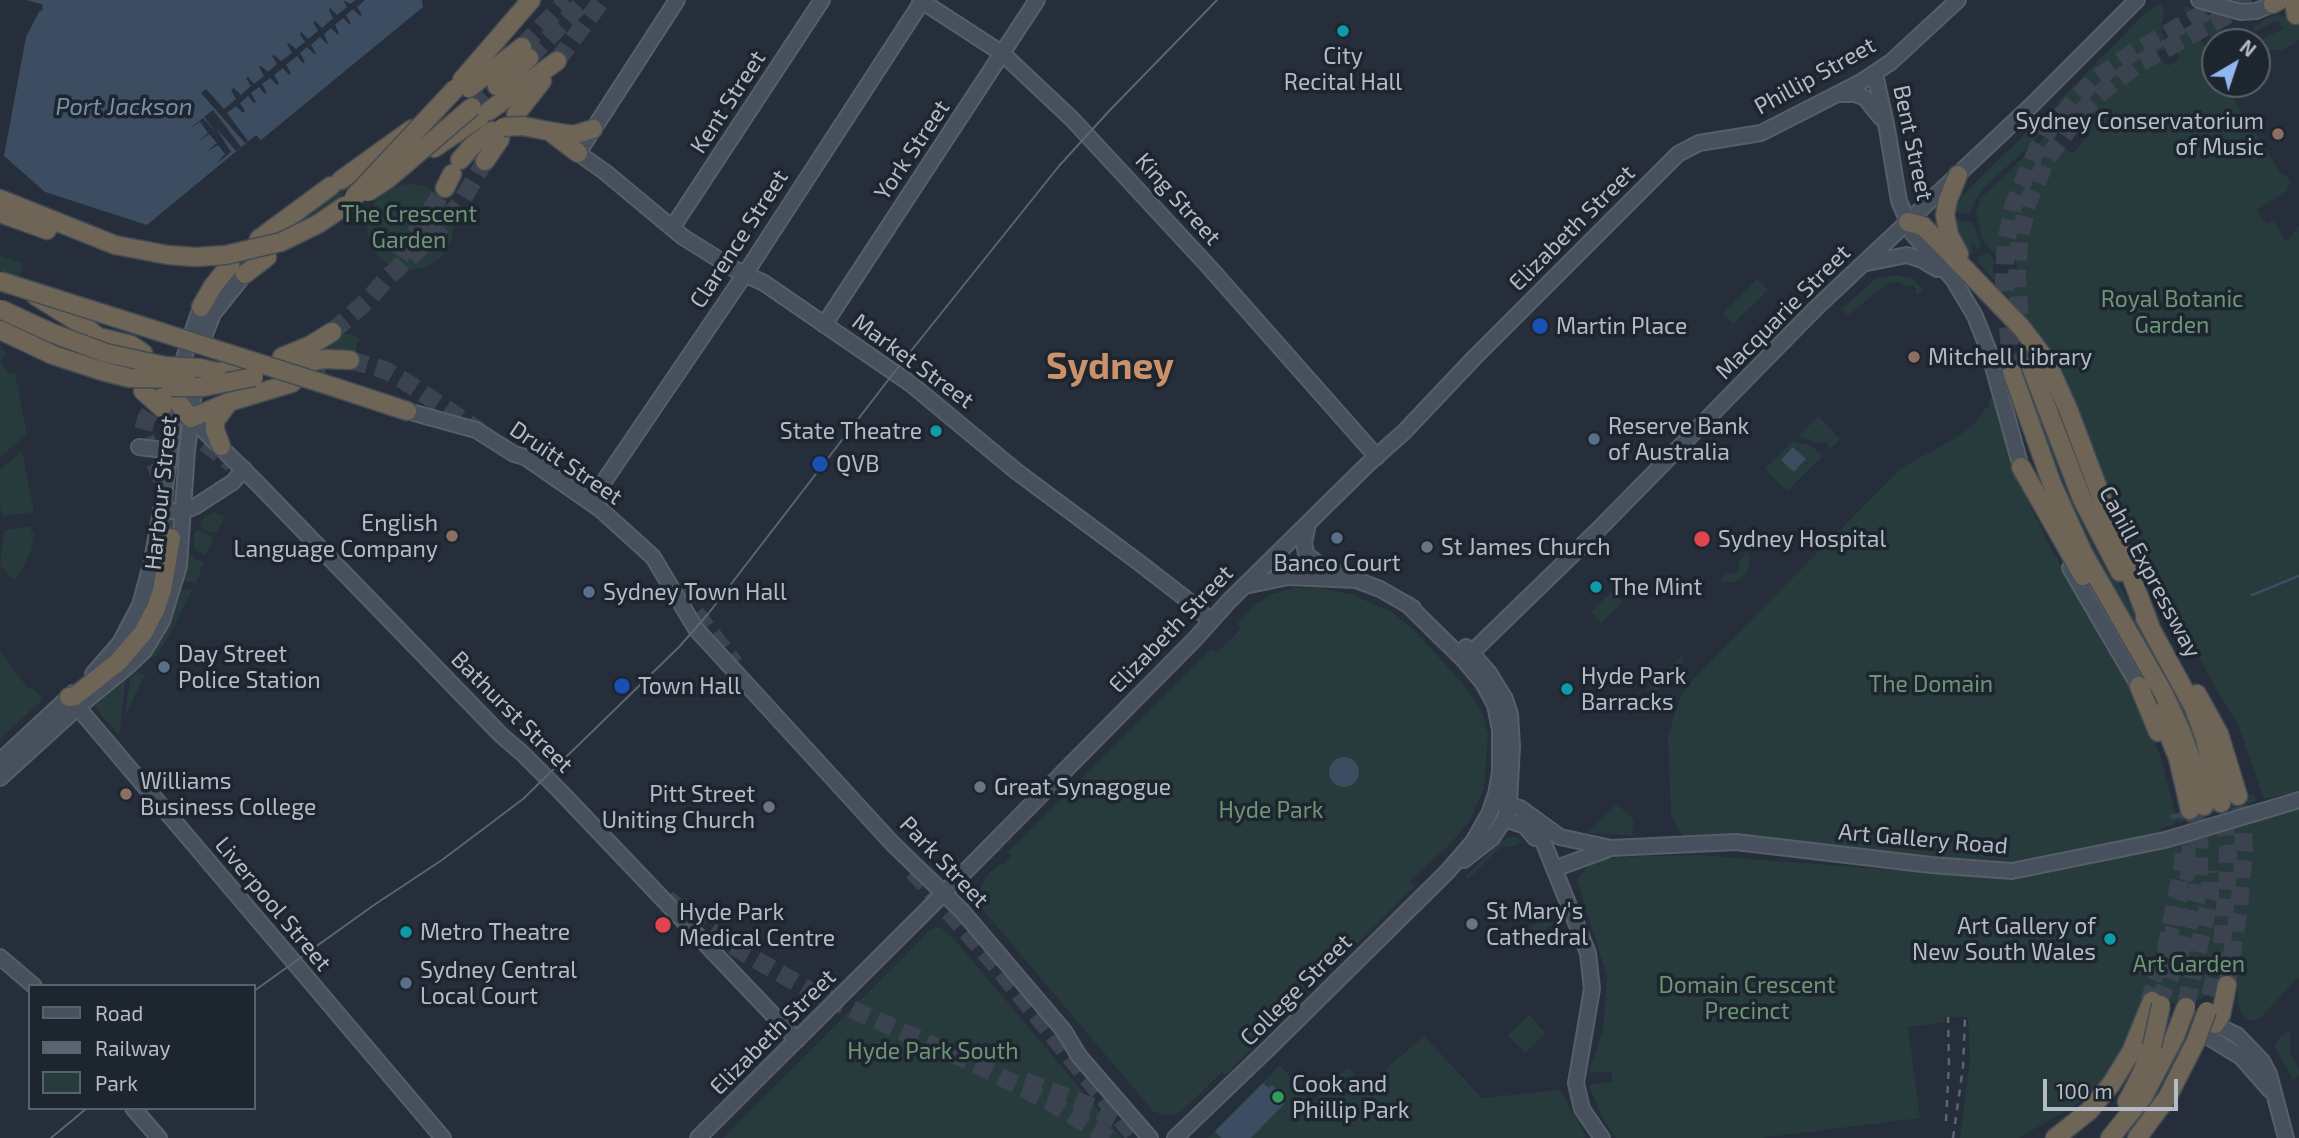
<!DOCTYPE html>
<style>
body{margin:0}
#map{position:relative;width:2299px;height:1138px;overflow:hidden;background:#252e3a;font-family:"Exo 2",sans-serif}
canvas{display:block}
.legend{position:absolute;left:28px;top:984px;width:228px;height:126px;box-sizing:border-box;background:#1d252f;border:2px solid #59616b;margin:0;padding:9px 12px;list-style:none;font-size:21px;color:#b4bbc6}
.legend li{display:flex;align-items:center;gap:14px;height:35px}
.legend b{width:35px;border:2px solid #59616b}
.north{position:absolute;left:2201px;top:28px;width:70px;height:70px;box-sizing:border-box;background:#1d252f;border:2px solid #59616b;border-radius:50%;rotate:39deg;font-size:19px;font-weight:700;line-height:28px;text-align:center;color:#b4bbc6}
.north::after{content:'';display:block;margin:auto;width:24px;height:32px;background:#90b7ee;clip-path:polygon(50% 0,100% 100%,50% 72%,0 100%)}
.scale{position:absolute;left:2043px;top:1079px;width:135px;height:32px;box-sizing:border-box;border:4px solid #b4bbc6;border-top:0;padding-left:9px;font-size:21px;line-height:24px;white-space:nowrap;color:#b4bbc6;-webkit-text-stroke:5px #1d252f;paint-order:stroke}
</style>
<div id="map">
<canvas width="2299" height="1138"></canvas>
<ul class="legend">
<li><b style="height:9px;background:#47505d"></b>Road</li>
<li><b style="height:9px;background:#5b6471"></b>Railway</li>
<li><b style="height:19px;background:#283b3c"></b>Park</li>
</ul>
<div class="north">N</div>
<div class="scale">100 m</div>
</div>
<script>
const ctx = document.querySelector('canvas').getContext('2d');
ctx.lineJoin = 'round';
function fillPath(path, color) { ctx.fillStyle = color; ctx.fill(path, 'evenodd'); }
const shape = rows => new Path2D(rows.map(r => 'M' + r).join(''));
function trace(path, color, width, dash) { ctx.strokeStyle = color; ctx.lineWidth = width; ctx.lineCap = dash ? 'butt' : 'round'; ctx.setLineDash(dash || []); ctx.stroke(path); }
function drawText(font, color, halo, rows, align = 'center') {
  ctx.font = font + ' "Exo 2",sans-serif'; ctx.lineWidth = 7; ctx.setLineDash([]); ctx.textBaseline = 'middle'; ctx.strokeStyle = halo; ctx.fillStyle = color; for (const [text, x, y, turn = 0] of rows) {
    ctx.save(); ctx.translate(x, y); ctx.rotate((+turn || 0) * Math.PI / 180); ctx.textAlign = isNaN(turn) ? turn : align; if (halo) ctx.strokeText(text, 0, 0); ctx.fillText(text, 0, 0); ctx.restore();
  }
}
const green = shape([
 [2161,4,2164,9,2161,32,2164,35,2164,50,2158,52,2158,59,2168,66,2179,59,2175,35,2179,29,2191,31,2200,38,2215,63,2215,84,2228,84,2234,94,2232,96,2282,175,2285,174,2291,184,2287,186,2289,189,2257,210,2266,224,2274,220,2286,242,2299,226,2299,977,2259,1019,2248,1020,2241,1014,2238,1001,2237,970,2207,996,2186,1004,2156,1002,2144,999,2146,995,2143,994,2130,1035,2123,1050,2109,1072,2087,1098,2019,1138,1960,1138,1970,1060,1968,1017,1945,1017,1944,1022,1908,1027,1920,1118,1760,1138,1616,1138,1601,1115,1589,1085,1613,1082,1611,1071,1589,1073,1603,1031,1607,976,1577,880,1593,861,1617,857,1699,855,1999,878,2087,865,2177,844,2290,811,2285,794,2264,799,2239,727,2182,629,2135,532,2127,536,2060,372,2014,304,1977,261,1977,257,1988,252,1995,261,1993,268,1994,274,2002,280,2014,277,2018,272,2016,260,2007,255,1997,258,1982,238,1976,213,1981,198,2049,133,2072,154,2090,134,2058,102,2147,11],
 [2185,5,2219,26,2227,34,2228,42,2220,42,2189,21,2184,10],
 [2278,15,2290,16,2296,20,2299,24,2299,39,2295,44,2281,50,2268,50,2257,47,2257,42,2283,29,2278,20,2254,32,2254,27,2268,18],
 [2037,122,2046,130,1983,189,1974,202,1970,214,1955,212,1954,210,1964,194],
 [394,151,361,183,311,221,247,268,238,265,249,253],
 '367 227a43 43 0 1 1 86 0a43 43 0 1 1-86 0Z',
 [1957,219,1973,223,1981,246,1977,249,1973,243,1970,245,1974,251,1971,253,1967,252,1956,236,1954,221],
 [0,256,23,263,15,296,0,293],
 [1896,275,1913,279,1923,290,1917,295,1915,293,1917,289,1913,285,1909,287,1897,282,1890,282,1848,315,1842,309,1875,279],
 [1757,279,1768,290,1733,324,1723,313],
 [326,321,341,334,352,334,362,341,357,342,356,353,309,355,330,329],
 [0,345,6,353,0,361,9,373,15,373,27,434,0,457],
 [1992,392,2016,476,2048,543,2137,698,2161,758,2176,816,2254,794,2256,801,2178,823,2176,819,2175,824,2159,829,2160,834,2088,851,2021,863,2000,864,1755,839,1689,840,1683,837,1671,814,1668,736,1679,700,1693,679,1901,468,1951,441,1973,425,1986,408,1988,408],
 [2042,413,2112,571,2175,688,2189,721,2187,723,2097,568,2033,417],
 [1818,416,1840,439,1830,449,1826,442,1817,444,1799,436],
 [1794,440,1800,444,1810,445,1823,456,1787,491,1765,469],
 [1794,447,1806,460,1794,472,1782,459],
 [22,451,34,512,2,516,0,505,0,470],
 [214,512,225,517,217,532,212,533,202,529,200,523,206,516],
 [32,526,31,533,34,533,31,551,21,571,14,580,0,565,4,530],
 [198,530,213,537,206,555,197,551,194,547,194,534],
 [1745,551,1750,556,1748,570,1743,576,1735,582,1723,582,1717,578,1720,579,1728,572,1733,574,1738,571,1739,562,1745,555],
 [188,552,196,560,204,562,196,583,183,581],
 [1295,588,1320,588,1350,594,1390,611,1413,629,1462,683,1482,712,1488,734,1484,788,1470,820,1452,842,1409,882,1414,887,1225,1075,1222,1072,1181,1112,1165,1116,1153,1111,983,910,980,905,978,893,986,876,1000,864,1003,865,1011,856,1008,852,1209,651,1213,650,1216,653,1241,629,1237,624,1255,605,1272,594],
 [181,589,192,590,170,634,156,656,148,656,176,607],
 [1611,592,1622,602,1601,623,1591,612],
 [0,651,27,687,34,689,43,699,0,739],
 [1684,654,1682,664,1652,696,1646,691],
 [137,672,145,675,125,716,130,679],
 [125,681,120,730,118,734,94,706],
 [1617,804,1634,820,1632,835,1588,833],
 [1510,837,1518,837,1522,843,1506,848,1502,845,1468,879,1465,877,1500,842],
 [1547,915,1554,922,1533,940,1513,946,1511,943,1521,938,1543,916],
 [936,927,941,928,953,938,1122,1138,723,1138,930,930],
 [1529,1015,1546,1033,1525,1053,1508,1035],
 [2290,1031,2290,1054,2299,1069,2299,1075,2293,1080,2275,1046,2280,1037],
 [1424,1036,1482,1098,1560,1090,1587,1138,1208,1138,1280,1065,1312,1103,1348,1067,1365,1087]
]);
const water = shape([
 [26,0,422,0,423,7,261,140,256,135,147,225,45,192,4,156,26,37,39,12,43,9,42,4],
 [1793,447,1806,459,1794,472,1781,460],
 '1329 772a15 15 0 1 1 30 0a15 15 0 1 1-30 0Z',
 [1263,1083,1269,1088,1272,1085,1286,1099,1283,1102,1284,1104,1251,1138,1221,1138,1215,1131]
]);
const pier = shape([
 [343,0,350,4,356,0,365,0,357,7,362,15,360,16,353,9,346,15,351,24,350,25,343,18,335,25,339,33,338,35,331,28,324,34,328,43,327,44,320,37,311,45,316,53,314,54,307,47,300,53,305,62,303,63,297,56,286,65,291,73,289,75,283,68,274,75,279,83,277,85,270,78,262,84,267,93,265,94,259,87,251,93,256,102,254,103,248,96,240,103,245,111,243,113,236,106,227,113,248,141,245,143,201,93,206,89,224,109,236,99,231,90,234,88,241,95,251,86,246,78,248,77,254,84,264,76,259,67,261,66,268,72,277,64,272,56,274,55,281,61,292,53,287,44,289,43,296,49,305,42,300,34,301,32,308,39,318,31,313,22,315,21,322,28,333,18,329,10,330,8,337,15,347,7],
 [213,110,241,147,236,151,216,128,231,152,216,164,225,154,218,145,206,152,217,143,209,134,198,142,208,133,200,122,188,130,203,118,217,134,204,117]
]);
const stream = shape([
 [2252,595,2299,576]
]);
const secondaryTunnel = shape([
 [2147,1000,2167,949,2188,872,2189,829,2185,811],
 [2156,1012,2175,1012,2212,1023]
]);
const highwayTunnel = shape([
 [522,47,567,0],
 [529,58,585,0],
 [557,61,602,0],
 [472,107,497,86],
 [400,257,445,188],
 [332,332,368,300,387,278,431,238,461,202,485,161],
 [350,360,385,370,403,380,481,432],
 [2031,367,2020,322,2017,275,2019,241,2028,202,2048,157,2082,111,2104,90,2140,63,2255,0],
 [2012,372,2004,281,2006,242,2014,203,2037,149,2052,125,2093,81,2132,53,2227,0],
 [296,381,325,370],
 [170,397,161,400,154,405,146,419,143,431,166,491,171,516,171,538],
 [163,409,232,464],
 [679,592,735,664],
 [913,871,994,963,1136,1138],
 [667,899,703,926,746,954,811,991,982,1067,1055,1105,1109,1138],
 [2164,978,2166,948,2182,870,2184,851,2179,813],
 [2227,985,2239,909,2244,850,2243,824,2238,796],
 [2210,996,2221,954,2228,875,2228,849,2221,803],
 [2158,1003,2181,951,2197,897,2200,848,2194,809],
 [2186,1005,2210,897,2210,871],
 [1025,1081,1093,1107,1115,1120]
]);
const secondary = shape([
 [677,0,578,153,605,172,683,237,734,269,764,283,911,384,1016,471,1137,561,1194,605,1210,621],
 [920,0,1003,54,1072,119,1210,268,1377,457],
 [2199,0,2241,12,2256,11,2273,4],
 [1875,74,1887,129,1899,201,1913,234,1953,279,1975,316,1988,349,2023,474],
 [1839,94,1855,94,1865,98,1881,118],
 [672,228,822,0],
 [1867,263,1907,255,1922,260,1937,269],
 [824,325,1037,0],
 [193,330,201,307,207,300],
 [205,334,213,314,245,274,235,271],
 [183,361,187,349],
 [407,411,476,430,514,454,525,457,600,509,653,557,696,629,892,843,962,911,1064,1031,1079,1056,1150,1138],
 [191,418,257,483,501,735,522,753,559,790,797,1040],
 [139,447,163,450,172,440],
 [590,502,745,274,923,0],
 [161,510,182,512,196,506,233,482,244,469],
 [1308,524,1304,543,1306,554,1321,566,1343,575],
 [2070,568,2144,695],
 [1245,586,1288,577,1356,580,1380,589,1413,608],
 [1464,660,1599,529,1816,308,2034,103,2137,0],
 [93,674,120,643,140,605,151,565,164,496,177,394],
 [69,697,443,1138],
 [0,761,73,693],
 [0,778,78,707,127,667,144,651,162,621,179,566,187,451,194,393],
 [1494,802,1520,808,1560,837,1611,848,1736,842,1931,865,2012,871,2165,840,2299,800],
 [1505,819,1525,826,1535,838],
 [1534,822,1543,841,1588,953,1592,989,1576,1083,1582,1109,1602,1138],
 [1464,860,1492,838,1505,819,1509,803,1512,746,1510,714,1505,699,1489,673,1466,647],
 [1554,869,1606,850],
 [0,957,34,986],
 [2212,1023,2237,1035,2262,1061,2269,1074,2286,1138],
 [2207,1036,2241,1057,2270,1090],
 [133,1108,159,1138],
 [698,1138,944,893,1196,638,1229,601,1368,464,1404,432,1474,358,1678,154,1699,143,1761,133,1861,82,1891,62,1958,0],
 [1175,1138,1269,1048,1447,872,1473,842,1489,814,1496,794,1500,772,1500,730,1495,705,1483,683,1464,660,1407,604]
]);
const highway = shape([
 [2294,0,2296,15],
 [2273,4,2280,0],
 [462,80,531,0],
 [497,86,529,58],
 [469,88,522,47],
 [489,111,557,61],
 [516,114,542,81],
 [548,131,573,135,593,129],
 [553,134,578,153],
 [434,148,480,117],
 [460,160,473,145,492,131],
 [485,161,500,139],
 [1958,175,1948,200,1945,215,1949,235,1959,254],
 [341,180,412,129],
 [445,188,452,174],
 [0,199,115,245],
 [0,213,47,230],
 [1908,222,1923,226,1942,245,2021,327,2046,360,2068,409,2150,626],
 [259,239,331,186],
 [245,274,267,257],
 [36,296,84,326,113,348],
 [201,307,213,286,230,265],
 [103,338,131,345,143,353],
 [282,357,311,345,332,332],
 [299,364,324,359,350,360],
 [2031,367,2082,499,2120,572],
 [216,372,247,368],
 [2012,372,2052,484,2083,553,2164,694,2181,731,2195,769,2204,806],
 [337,388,407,411],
 [143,391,162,408],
 [166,392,176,400,191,418,229,402,292,383],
 [221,446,215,430,215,421,229,402],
 [2021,467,2083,576],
 [2145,618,2194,708,2205,739,2221,803],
 [2139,686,2158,732],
 [2197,694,2219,734,2238,796],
 [69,697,75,696,118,662,143,633,156,608,162,590,171,538],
 [2160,713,2178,758,2190,810],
 [2215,1024,2221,1015,2227,985],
 [2127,1102,2141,1075,2152,1046],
 [2055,1138,2089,1111,2112,1083,2131,1052,2152,1001],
 [2110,1138,2143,1097,2175,1036],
 [2137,1138,2167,1098,2196,1041]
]);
const tram = shape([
 [254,991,374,905,442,860,523,799,679,647,708,614,899,366,1059,166,1110,110,1217,0],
 [51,1138,87,1108]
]);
const rail = shape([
 [1946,1121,1949,1063,1948,1017],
 [1953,1138,1963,1067,1965,1017]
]);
const highwayBridge = shape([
 [503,127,523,126,548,131],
 [368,192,389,178,472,107],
 [354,197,456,88],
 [115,245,168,255,196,257,226,255,281,242,318,224,346,205],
 [0,281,337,388],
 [0,309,52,333,106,353,165,366,200,368,216,372],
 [0,330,53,355,102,371,130,378,186,379],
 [171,387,203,387,254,377],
 [2175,1036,2186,1007],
 [2196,1041,2207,1011],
 [2152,1046,2161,1005]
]);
const markers = [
 [1343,31,7,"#0f9aa8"],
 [2278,134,7,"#8d6e63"],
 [1540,326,9,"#1a4fb4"],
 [1914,357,7,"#8d6e63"],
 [936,431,7,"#0f9aa8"],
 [1594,439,7,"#5c6f8a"],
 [820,464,9,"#1a4fb4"],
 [452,536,7,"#8d6e63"],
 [1337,538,7,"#5c6f8a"],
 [1702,539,9,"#e0444e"],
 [1427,547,7,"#6b7280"],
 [1596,587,7,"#0f9aa8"],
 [589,592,7,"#5c6f8a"],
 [164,667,7,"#5c6f8a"],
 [622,686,9,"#1a4fb4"],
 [1567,689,7,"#0f9aa8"],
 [980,787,7,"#6b7280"],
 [126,794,7,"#8d6e63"],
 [769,807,7,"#6b7280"],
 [1472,924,7,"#6b7280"],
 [663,925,9,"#e0444e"],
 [406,932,7,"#0f9aa8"],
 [2110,939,7,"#0f9aa8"],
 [406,983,7,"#5c6f8a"],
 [1278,1097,7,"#2e9e5b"]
];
const poiNames = [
 ["City",1343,56,"center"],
 ["Recital Hall",1343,82,"center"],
 ["Sydney Conservatorium",2264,121,"right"],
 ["of Music",2264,147,"right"],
 ["Martin Place",1556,326],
 ["Mitchell Library",1928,357],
 ["Reserve Bank",1608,426],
 ["of Australia",1608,452],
 ["State Theatre",922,431,"right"],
 ["QVB",836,464],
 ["English",438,523,"right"],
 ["Language Company",438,549,"right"],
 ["Sydney Hospital",1718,539],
 ["St James Church",1441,547],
 ["Banco Court",1337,563,"center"],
 ["The Mint",1610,587],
 ["Sydney Town Hall",603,592],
 ["Day Street",178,654],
 ["Police Station",178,680],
 ["Hyde Park",1581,676],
 ["Barracks",1581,702],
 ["Town Hall",638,686],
 ["Williams",140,781],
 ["Business College",140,807],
 ["Great Synagogue",994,787],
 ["Pitt Street",755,794,"right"],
 ["Uniting Church",755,820,"right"],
 ["St Mary's",1486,911],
 ["Cathedral",1486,937],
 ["Hyde Park",679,912],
 ["Medical Centre",679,938],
 ["Art Gallery of",2096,926,"right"],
 ["New South Wales",2096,952,"right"],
 ["Metro Theatre",420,932],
 ["Sydney Central",420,970],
 ["Local Court",420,996],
 ["Cook and",1292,1084],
 ["Phillip Park",1292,1110]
];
const streetNames = [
 ["Phillip Street",1815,76,-29],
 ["Kent Street",728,102,-57],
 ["Bent Street",1913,143,78],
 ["York Street",912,150,-56],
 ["King Street",1178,199,48],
 ["Elizabeth Street",1572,228,-45],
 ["Clarence Street",739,239,-57],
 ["Macquarie Street",1783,312,-45],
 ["Market Street",913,361,36],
 ["Druitt Street",566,463,34],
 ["Harbour Street",161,493,-84],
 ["Cahill Expressway",2150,572,62],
 ["Elizabeth Street",1171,629,-46],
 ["Bathurst Street",512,712,45],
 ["Art Gallery Road",1923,839,5],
 ["Park Street",944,862,46],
 ["Liverpool Street",273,904,50],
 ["College Street",1296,990,-45],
 ["Elizabeth Street",773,1032,-45]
];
const parkNames = [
 ["The Crescent",409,214],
 ["Garden",409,240],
 ["Royal Botanic",2172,299],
 ["Garden",2172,325],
 ["The Domain",1931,684],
 ["Hyde Park",1271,810],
 ["Art Garden",2189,964],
 ["Domain Crescent",1747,985],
 ["Precinct",1747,1011],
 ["Hyde Park South",933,1051]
];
const waterNames = [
 ["Port Jackson",124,107]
];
const townNames = [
 ["Sydney",1110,367]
];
fillPath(green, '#283b3c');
fillPath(water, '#3c4d61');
fillPath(pier, '#252e3a');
trace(stream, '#3c4d61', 2.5);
trace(secondaryTunnel, '#3a434f', 14, [14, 7]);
trace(highwayTunnel, '#3a434f', 18, [18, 9]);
trace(secondary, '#565e68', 18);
trace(highway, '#434b55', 21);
trace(secondary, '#47505d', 14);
trace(highway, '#6f6556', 18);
trace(tram, '#5b6471', 2);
trace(rail, '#5b6471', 2.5, [7, 7]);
trace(highwayBridge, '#434b55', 21, []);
trace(highwayBridge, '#6f6556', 18);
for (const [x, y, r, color] of markers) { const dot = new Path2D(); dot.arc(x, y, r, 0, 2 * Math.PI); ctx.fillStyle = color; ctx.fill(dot); trace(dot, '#1d252f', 2.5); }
drawText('23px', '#b4bbc6', '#1d252f', poiNames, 'left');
drawText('23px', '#b4bbc6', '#1d252f', streetNames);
drawText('23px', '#6d9575', '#1d252f', parkNames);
drawText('italic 24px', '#778da7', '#1d252f', waterNames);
drawText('bold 37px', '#cb916a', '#1d252f', townNames);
</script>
